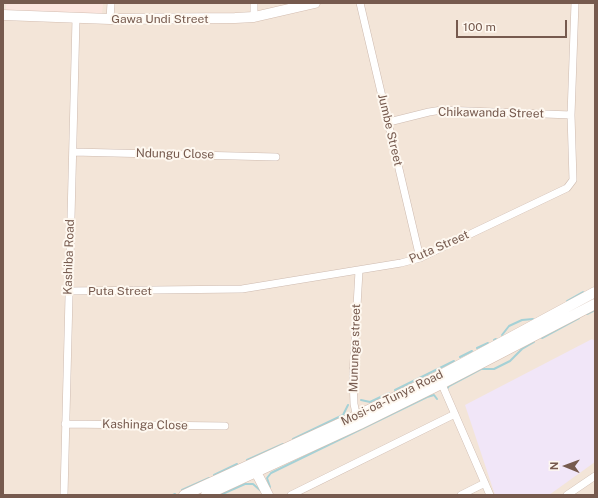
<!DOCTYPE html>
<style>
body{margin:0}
#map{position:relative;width:598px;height:498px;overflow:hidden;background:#fcf4ea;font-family:"Public Sans",sans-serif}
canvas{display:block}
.frame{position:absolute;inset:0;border:4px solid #765a4e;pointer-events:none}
.north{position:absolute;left:546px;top:446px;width:40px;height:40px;-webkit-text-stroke:3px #fef8f0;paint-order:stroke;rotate:271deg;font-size:11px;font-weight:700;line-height:16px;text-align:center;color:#765a4e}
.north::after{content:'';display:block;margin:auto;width:14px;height:18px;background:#765a4e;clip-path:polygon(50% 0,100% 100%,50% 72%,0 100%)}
.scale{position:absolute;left:456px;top:20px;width:111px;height:18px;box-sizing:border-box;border:2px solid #765a4e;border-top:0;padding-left:5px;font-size:12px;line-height:14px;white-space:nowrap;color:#765a4e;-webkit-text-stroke:3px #fef8f0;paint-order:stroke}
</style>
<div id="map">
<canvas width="598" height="498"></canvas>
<div class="frame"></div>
<div class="north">N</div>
<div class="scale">100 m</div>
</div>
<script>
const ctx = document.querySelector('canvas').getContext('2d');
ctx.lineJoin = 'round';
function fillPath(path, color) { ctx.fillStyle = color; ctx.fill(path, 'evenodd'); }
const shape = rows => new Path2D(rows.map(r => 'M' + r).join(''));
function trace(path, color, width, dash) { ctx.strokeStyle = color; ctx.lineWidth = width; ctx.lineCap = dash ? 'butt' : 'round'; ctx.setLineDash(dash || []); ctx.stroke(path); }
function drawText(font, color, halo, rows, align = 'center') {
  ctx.font = font + ' "Public Sans",sans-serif'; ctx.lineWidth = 4; ctx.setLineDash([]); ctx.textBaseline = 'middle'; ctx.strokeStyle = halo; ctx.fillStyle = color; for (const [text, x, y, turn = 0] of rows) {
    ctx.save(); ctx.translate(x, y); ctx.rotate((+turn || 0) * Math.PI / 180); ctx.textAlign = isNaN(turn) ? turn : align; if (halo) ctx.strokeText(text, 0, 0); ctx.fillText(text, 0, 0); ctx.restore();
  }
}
const residential = shape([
 [3,3,595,3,595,495,3,495]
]);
const commercial = shape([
 [6,3,103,3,102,14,6,12]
]);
const education = shape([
 [592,339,595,341,595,462,549,495,495,495,465,405]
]);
const stream = shape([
 [567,301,583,292],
 [587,314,595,310],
 [502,335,509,326,522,320,533,319],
 [542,338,579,318],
 [494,340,496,339],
 [477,348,488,343],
 [460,357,472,351],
 [447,389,449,386,481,369,494,369,510,361,522,349,534,342],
 [395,390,454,361],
 [361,400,370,402,389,393],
 [293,439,343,415,348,405],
 [247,460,283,444],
 [214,475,237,464],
 [270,487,267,478,271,473,427,397,434,395,437,399],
 [182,490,209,478],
 [173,495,175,494],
 [220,495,245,484,253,484,261,491]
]);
const street = shape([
 [360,3,420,258],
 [254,17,254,3],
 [110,19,111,3],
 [389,122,429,112,442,110,571,115],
 [73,152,276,157],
 [68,291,242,289,401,263,420,258,567,188,573,180,571,115,575,3],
 [440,380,490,495],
 [357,418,354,404,353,376,359,271],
 [65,424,225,426],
 [64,495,76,19],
 [291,495,455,414],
 [461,495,485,483],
 [567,495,595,476]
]);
const secondary = shape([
 [3,15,110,19,235,18,254,17,315,3],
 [253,466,268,495],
 [184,495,356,416,441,375,595,292],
 [206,495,360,424,445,382,595,304]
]);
const streetNames = [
 ["Gawa Undi Street",160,19],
 ["Chikawanda Street",491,113,1],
 ["Jumbe Street",390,130,77],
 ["Ndungu Close",175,154,1],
 ["Puta Street",439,247,-24],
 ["Kashiba Road",69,257,-88],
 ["Puta Street",120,291],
 ["Mununga street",355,348,-88],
 ["Mosi-oa-Tunya Road",392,398,-26],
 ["Kashinga Close",145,425,1]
];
fillPath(residential, '#f3e5d8');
fillPath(commercial, '#fbe5de');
fillPath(education, '#f1e6f8');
trace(stream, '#a5d1d6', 2);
trace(street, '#cebbb0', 8);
trace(secondary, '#d3bdb0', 11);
trace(street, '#fff', 7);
trace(secondary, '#fff', 10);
drawText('12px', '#765a4e', '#fef8f0', streetNames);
</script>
